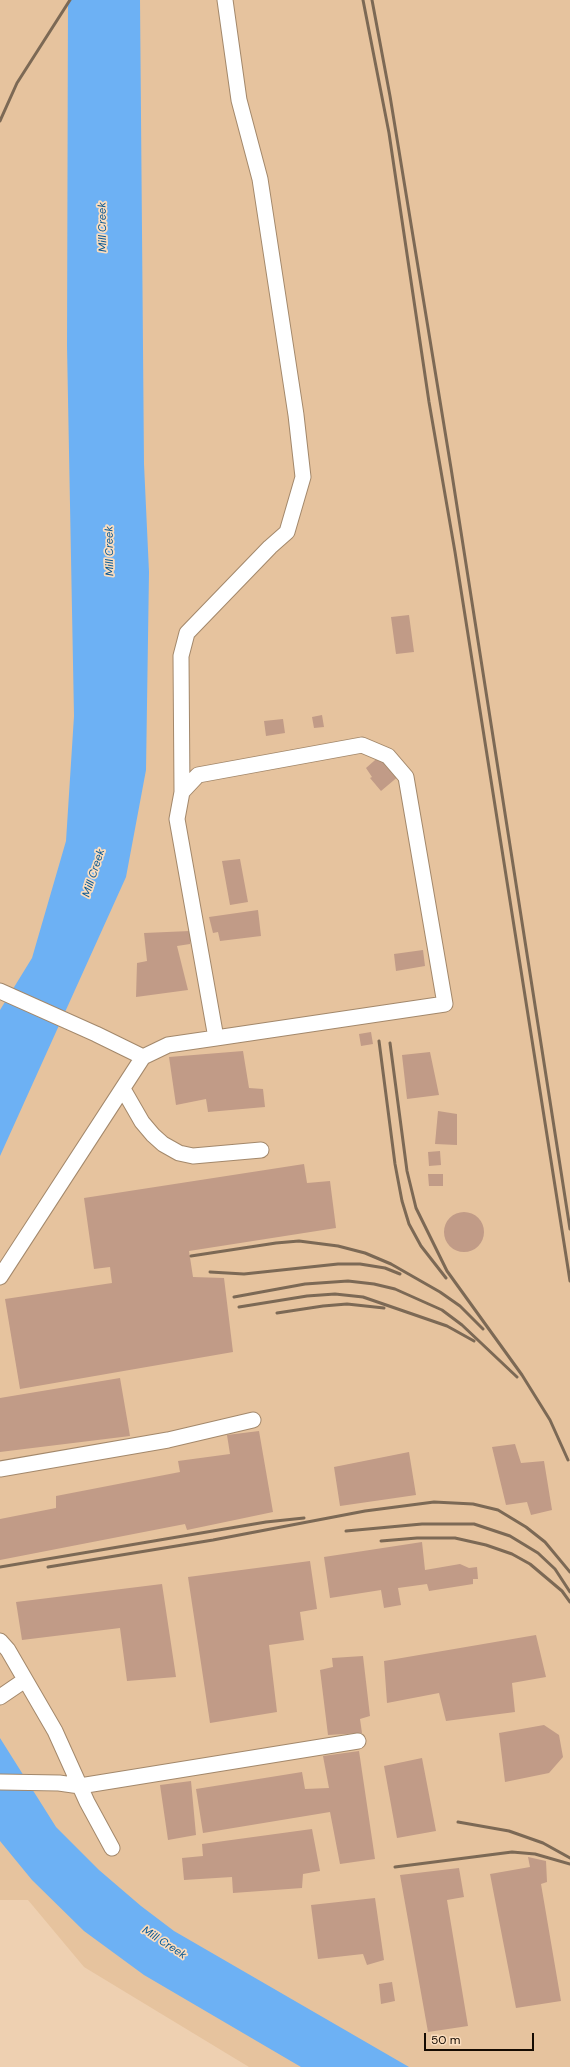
<!DOCTYPE html>
<style>
body{margin:0}
#map{position:relative;width:570px;height:2067px;overflow:hidden;background:#eed0b1;font-family:"DM Sans",sans-serif}
canvas{display:block}
.scale{position:absolute;left:424px;top:2033px;width:110px;height:18px;box-sizing:border-box;border:2px solid #150b02;border-top:0;padding-left:5px;font-size:12px;line-height:14px;white-space:nowrap;color:#150b02;-webkit-text-stroke:3px #fbddbe;paint-order:stroke}
</style>
<div id="map">
<canvas width="570" height="2067"></canvas>
<div class="scale">50 m</div>
</div>
<script>
const ctx = document.querySelector('canvas').getContext('2d');
ctx.lineJoin = 'round';
function fillPath(path, color) { ctx.fillStyle = color; ctx.fill(path, 'evenodd'); }
const shape = rows => new Path2D(rows.map(r => 'M' + r).join(''));
function trace(path, color, width, dash) { ctx.strokeStyle = color; ctx.lineWidth = width; ctx.lineCap = dash ? 'butt' : 'round'; ctx.setLineDash(dash || []); ctx.stroke(path); }
function drawText(font, color, halo, rows, align = 'center') {
  ctx.font = font + ' "DM Sans",sans-serif'; ctx.lineWidth = 3.5; ctx.setLineDash([]); ctx.textBaseline = 'middle'; ctx.strokeStyle = halo; ctx.fillStyle = color; for (const [text, x, y, turn = 0] of rows) {
    ctx.save(); ctx.translate(x, y); ctx.rotate((+turn || 0) * Math.PI / 180); ctx.textAlign = isNaN(turn) ? turn : align; if (halo) ctx.strokeText(text, 0, 0); ctx.fillText(text, 0, 0); ctx.restore();
  }
}
const built = shape([
 [0,0,570,0,570,2067,249,2067,84,1967,28,1900,0,1900]
]);
const water = shape([
 [68,0,140,0,144,464,149,572,146,770,126,877,0,1156,0,1010,32,958,66,841,74,716,67,346],
 [0,1738,56,1827,99,1870,141,1906,174,1931,409,2067,301,2067,144,1975,84,1931,32,1880,0,1841]
]);
const building = shape([
 [409,615,414,652,396,654,391,617],
 [322,715,324,727,314,728,312,717],
 [283,719,285,733,266,736,264,721],
 [382,754,400,775,381,791,370,778,372,777,366,768],
 [240,859,248,902,230,905,222,861],
 [258,910,261,936,220,941,218,932,213,933,209,917],
 [190,931,190,944,177,946,188,990,136,997,137,963,147,961,144,933],
 [423,950,425,966,396,971,394,954],
 [371,1032,373,1044,361,1046,359,1034],
 [243,1051,249,1088,263,1089,265,1107,208,1112,206,1099,176,1105,169,1057],
 [430,1052,439,1095,407,1099,402,1055],
 [438,1111,457,1114,457,1145,435,1144],
 [440,1151,441,1165,429,1166,428,1152],
 [304,1164,307,1183,330,1181,336,1228,189,1251,193,1277,224,1278,233,1352,20,1389,5,1299,112,1283,110,1267,94,1269,84,1198],
 [428,1174,443,1174,443,1186,429,1186],
 '444 1232a20 20 0 1 1 40 0a20 20 0 1 1-40 0Z',
 [120,1378,130,1436,0,1452,0,1398],
 [259,1431,273,1512,187,1530,185,1524,0,1560,0,1519,56,1508,56,1496,180,1472,178,1461,230,1454,227,1435],
 [515,1444,521,1463,544,1461,552,1510,531,1515,527,1502,506,1505,492,1447],
 [409,1452,416,1495,340,1506,334,1467],
 [422,1542,425,1570,460,1564,469,1568,477,1567,478,1579,473,1579,473,1584,429,1591,427,1584,398,1588,401,1605,384,1608,381,1590,330,1598,324,1557],
 [310,1561,317,1609,300,1612,304,1640,269,1645,277,1712,210,1723,188,1577],
 [162,1584,176,1677,127,1681,120,1628,22,1640,16,1602],
 [536,1635,546,1677,512,1683,515,1712,446,1721,439,1693,387,1703,384,1661],
 [363,1656,370,1716,360,1719,362,1733,328,1735,320,1670,333,1667,332,1658],
 [544,1725,559,1735,563,1757,549,1773,505,1782,499,1733],
 [359,1751,375,1859,340,1864,330,1812,203,1833,196,1789,302,1772,305,1789,329,1788,323,1756],
 [422,1758,436,1831,397,1838,384,1766],
 [191,1781,196,1835,168,1840,160,1785],
 [312,1829,320,1871,303,1874,302,1888,233,1893,232,1877,184,1880,182,1858,203,1856,202,1844],
 [528,1857,546,1861,547,1882,541,1884,561,2001,516,2008,490,1874,530,1867],
 [459,1868,464,1897,447,1900,468,2026,428,2032,400,1875],
 [375,1898,384,1960,367,1965,363,1954,318,1959,311,1905],
 [392,1982,395,2001,381,2004,379,1984]
]);
const minor = shape([
 [182,792,181,656,187,633,270,547,287,532,303,477,296,415,260,179,239,100,225,0],
 [0,991,96,1034,143,1057],
 [123,1089,142,1122,153,1135,163,1144,179,1153,193,1156,261,1150],
 [0,1277,143,1057,168,1045,216,1038,445,1004,406,777,388,756,362,745,198,775,182,792,177,819,216,1038],
 [0,1469,168,1440,253,1420],
 [0,1641,8,1650,55,1731,87,1802,112,1848],
 [0,1697,25,1680],
 [0,1782,59,1783,80,1786,358,1741]
]);
const rail = shape([
 [363,0,389,133,429,402,455,552,570,1281],
 [372,0,390,96,451,468,570,1229],
 [0,121,17,83,70,0],
 [379,1041,395,1164,402,1201,409,1224,421,1246,446,1278],
 [390,1043,407,1171,416,1208,447,1271,522,1375,550,1420,568,1460],
 [191,1256,276,1243,299,1241,338,1246,365,1253,391,1264,440,1292,460,1306,483,1329],
 [210,1272,244,1274,338,1264,360,1264,385,1268,400,1274],
 [234,1297,305,1284,348,1281,374,1284,395,1289,442,1310,462,1325,517,1377],
 [239,1307,307,1296,335,1294,363,1297,447,1326,474,1341],
 [277,1313,323,1306,347,1304,384,1308],
 [346,1531,422,1524,474,1524,510,1536,538,1553,555,1569,570,1592],
 [381,1541,417,1538,455,1538,486,1545,512,1554,530,1564,562,1591,570,1602],
 [0,1567,266,1522,304,1518],
 [48,1567,213,1540,365,1511,434,1502,473,1504,498,1510,526,1527,545,1542,570,1572],
 [458,1822,509,1831,543,1843,570,1858],
 [395,1867,512,1852,535,1854,570,1864]
]);
const waterNames = [
 ["Mill Creek",103,227,-91],
 ["Mill Creek",110,551,-91],
 ["Mill Creek",94,873,-72],
 ["Mill Creek",164,1943,33]
];
fillPath(built, '#e6c39e');
fillPath(water, '#6db1f4');
fillPath(building, '#c19b87');
trace(minor, '#a3886b', 17);
trace(minor, '#fff', 15);
trace(rail, '#7c6955', 3);
drawText('italic 11px', '#065692', '#fbddbe', waterNames);
</script>
